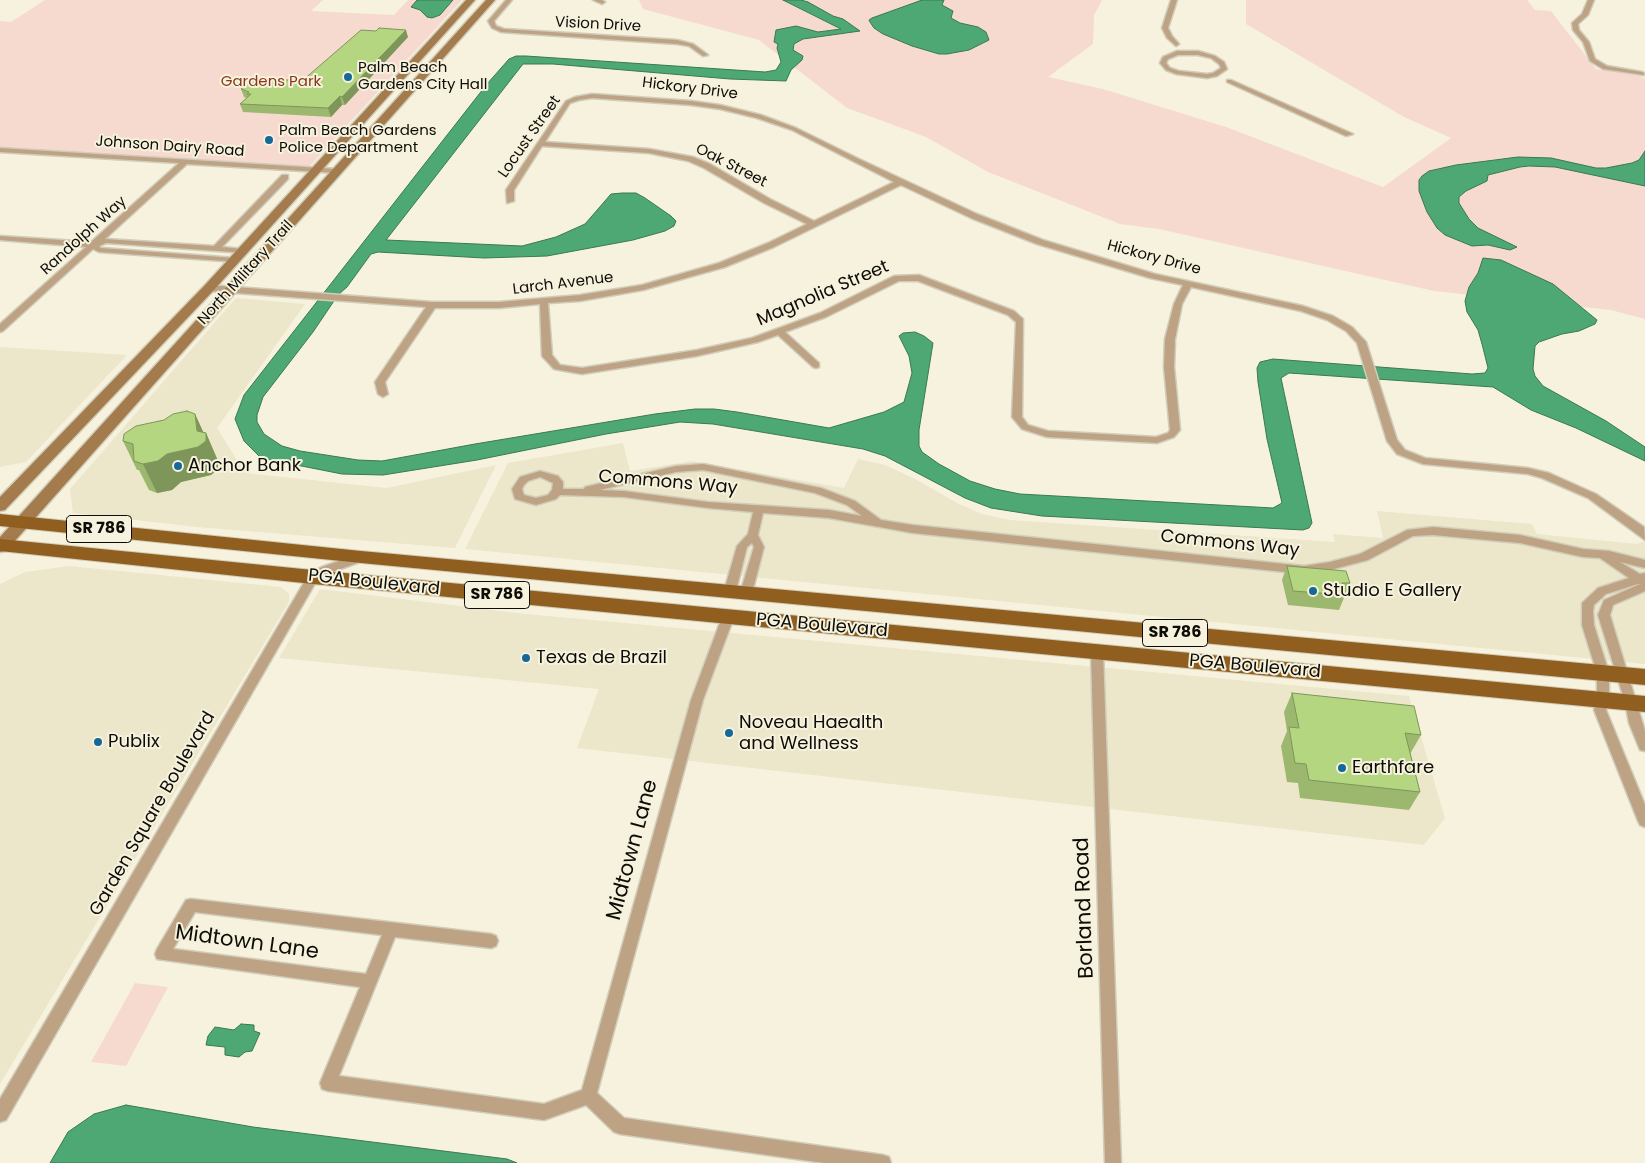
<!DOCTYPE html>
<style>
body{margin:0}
canvas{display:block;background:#f6f2dd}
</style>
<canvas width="1645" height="1163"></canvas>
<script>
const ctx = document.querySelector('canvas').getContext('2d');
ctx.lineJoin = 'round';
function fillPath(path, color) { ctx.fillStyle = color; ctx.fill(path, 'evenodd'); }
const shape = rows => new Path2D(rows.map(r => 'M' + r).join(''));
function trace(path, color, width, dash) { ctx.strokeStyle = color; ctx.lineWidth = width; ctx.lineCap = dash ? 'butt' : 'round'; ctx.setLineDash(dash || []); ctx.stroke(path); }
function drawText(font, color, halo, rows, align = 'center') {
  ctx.font = font + ' Poppins,sans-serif'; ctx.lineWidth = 4; ctx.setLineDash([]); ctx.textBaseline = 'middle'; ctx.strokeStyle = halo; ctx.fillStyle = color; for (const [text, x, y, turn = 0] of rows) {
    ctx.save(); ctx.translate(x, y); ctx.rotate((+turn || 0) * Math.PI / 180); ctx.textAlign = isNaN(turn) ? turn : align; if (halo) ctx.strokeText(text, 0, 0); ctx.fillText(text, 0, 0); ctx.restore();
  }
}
const built = shape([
 [236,298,305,304,217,428,245,473,387,488,496,465,455,548,197,527,73,513,70,489],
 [0,347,127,355,26,462,0,467],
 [623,443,630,471,692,461,844,488,858,459,885,465,915,479,959,504,982,514,1010,520,1335,542,1333,534,1383,538,1377,511,1532,524,1537,534,1637,544,1645,541,1645,664,465,549,508,463],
 [69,566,281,587,289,594,289,602,0,1084,0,584,25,572],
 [320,589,517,613,1409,696,1445,818,1424,845,577,748,599,689,279,658]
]);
const green = shape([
 [45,0,323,0,311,11,394,15,408,0,462,0,309,167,0,147,0,21,11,22],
 [639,0,1102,0,1094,15,1093,44,1048,77,1103,89,1226,127,1383,187,1451,138,1404,117,1246,24,1246,0,1527,0,1535,10,1551,11,1596,69,1640,76,1645,79,1645,319,1611,310,1434,291,1159,229,1120,224,988,172,926,137,847,108,759,40,643,9],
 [135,983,168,987,126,1066,91,1062]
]);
const water = shape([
 [417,0,453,0,440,15,432,18,427,17,420,10,411,7,417,0],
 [783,0,801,0,808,2,833,16,843,19,860,31,803,39,794,44,793,50,803,56,802,60,791,70,786,81,730,79,553,64,523,64,386,240,522,246,556,237,585,224,611,194,622,193,636,193,645,198,671,216,676,221,674,226,665,231,633,240,547,256,484,258,378,252,371,254,347,287,338,295,313,332,263,397,257,415,257,422,264,434,282,446,300,451,358,460,382,461,475,444,655,414,695,409,714,409,737,412,829,428,884,412,904,402,912,373,909,356,899,336,903,333,915,332,924,336,933,343,919,430,919,446,922,452,939,464,970,481,995,489,1020,494,1273,508,1282,503,1267,439,1258,382,1257,368,1260,362,1273,359,1472,374,1485,373,1488,368,1482,344,1478,330,1467,312,1465,301,1469,287,1478,273,1483,258,1501,260,1553,284,1597,320,1595,324,1579,331,1562,334,1539,342,1535,346,1533,369,1535,376,1543,386,1606,421,1645,447,1645,461,1576,428,1531,410,1493,387,1289,373,1281,378,1312,523,1309,528,1303,530,1042,516,991,508,965,498,885,456,863,449,713,424,680,422,606,434,477,460,383,475,342,474,261,458,244,441,235,419,244,395,487,84,509,59,516,56,526,56,765,72,776,70,781,62,777,48,778,44,774,42,776,30,796,26,818,32,841,29,783,0],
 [922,0,944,0,942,5,953,11,951,18,960,23,978,27,986,32,989,40,969,50,947,54,939,54,912,46,883,34,874,28,870,22,869,20,872,18,922,0],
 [1645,151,1645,186,1555,167,1529,166,1520,167,1488,175,1487,181,1466,191,1459,197,1459,203,1469,219,1478,228,1517,247,1510,250,1488,245,1472,246,1445,235,1437,228,1427,212,1419,191,1419,180,1422,176,1429,171,1456,165,1518,157,1551,158,1596,168,1606,168,1632,163,1639,160,1645,151],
 [241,1024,254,1025,254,1031,260,1033,252,1051,245,1052,239,1057,225,1055,225,1047,206,1045,208,1036,215,1027,234,1030,241,1024],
 [126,1105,253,1127,507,1159,517,1163,50,1163,68,1132,94,1114,126,1105]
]);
const minor = shape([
 [506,0,512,0,494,21,496,26,504,29,677,40,693,44,708,55,703,56,689,46,677,44,501,32,492,28,488,21,506,0],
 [593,0,602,0,605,2,602,4,593,0],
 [1171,0,1177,0,1168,28,1172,36,1179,44,1176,46,1167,38,1162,28,1171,0],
 [1588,0,1594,0,1588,15,1578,24,1579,30,1589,42,1595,59,1607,66,1642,72,1644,73,1644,75,1603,69,1590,61,1583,42,1573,30,1572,23,1582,14,1588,0],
 [1177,51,1198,51,1215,56,1224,62,1227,69,1217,76,1207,78,1176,74,1166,70,1160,63,1163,57,1177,51],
 [1178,55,1198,55,1211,58,1219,64,1221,68,1213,73,1207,74,1179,71,1170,68,1166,63,1168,59,1178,55],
 [1227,80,1231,80,1353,134,1346,136,1227,82,1227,80],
 [592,94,691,101,720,105,761,115,796,128,859,159,977,214,1043,240,1155,274,1303,306,1333,316,1352,327,1366,342,1397,440,1405,450,1425,458,1528,468,1549,473,1596,494,1644,527,1645,540,1588,498,1542,478,1528,474,1423,464,1397,454,1387,441,1357,343,1346,331,1327,320,1301,311,1191,287,1182,304,1175,339,1174,367,1180,430,1174,437,1157,443,1047,437,1022,429,1012,417,1016,322,1008,315,918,281,899,281,826,317,785,332,819,363,819,367,816,368,813,367,778,335,758,342,697,356,582,374,554,369,542,356,540,304,499,308,435,308,385,382,388,394,383,397,378,394,375,382,426,307,209,291,205,288,209,285,432,302,499,302,580,295,642,285,719,263,768,243,807,224,764,203,704,168,688,161,649,153,542,146,514,190,514,201,507,203,506,190,566,101,575,97,592,94],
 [592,98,691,105,720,109,757,118,792,130,894,182,814,221,770,199,710,164,693,157,649,149,545,142,570,103,579,100,592,98],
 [901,185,971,218,1037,244,1150,278,1183,285,1174,304,1165,339,1164,367,1170,430,1168,433,1156,437,1048,431,1028,425,1022,417,1023,319,1014,311,919,275,894,276,820,313,752,338,697,350,582,368,560,365,552,355,548,303,580,301,643,290,725,267,774,247,901,185],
 [0,148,337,169,341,171,337,173,187,164,105,239,214,246,282,175,288,175,288,179,222,247,243,249,247,251,246,253,106,243,99,246,101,248,235,258,239,260,238,262,99,252,93,249,3,331,0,332,0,324,86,247,0,240,0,236,91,242,179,163,0,152,0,148],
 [703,464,821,488,855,501,881,520,913,525,1304,566,1330,562,1360,554,1407,530,1433,527,1520,535,1583,549,1609,551,1645,560,1645,568,1620,562,1640,574,1645,573,1645,591,1613,605,1610,615,1645,731,1645,751,1640,750,1629,723,1625,702,1598,615,1604,600,1640,584,1638,584,1606,594,1594,605,1593,611,1594,625,1609,673,1609,699,1606,710,1645,805,1645,827,1640,825,1638,821,1594,710,1597,699,1597,673,1582,625,1582,603,1598,588,1629,578,1600,558,1583,557,1520,543,1433,535,1413,536,1368,560,1330,570,1304,574,913,533,829,518,763,513,758,535,764,547,752,593,746,597,740,593,754,547,752,543,747,547,736,591,730,595,724,591,737,546,748,534,753,512,708,508,624,497,560,495,556,499,536,505,515,499,512,489,520,477,540,471,558,476,563,482,563,489,584,489,585,487,589,486,676,466,703,464],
 [703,470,815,493,847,505,862,516,829,510,708,502,624,491,600,490,676,472,703,470],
 [540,477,553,483,552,490,548,495,536,498,524,495,522,489,524,485,528,481,540,477],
 [361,553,365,554,367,557,365,560,330,573,317,580,6,1120,0,1122,0,1099,309,574,322,567,361,553],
 [728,613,732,614,734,617,703,700,597,1093,624,1118,883,1155,889,1157,891,1163,824,1163,620,1134,614,1132,586,1105,544,1120,328,1091,322,1089,320,1083,360,987,157,959,155,954,157,949,186,900,191,899,491,934,496,936,498,941,496,946,491,948,395,937,339,1076,544,1104,582,1090,691,700,722,617,724,614,728,613],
 [195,912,382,935,366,974,173,949,195,912],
 [1097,648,1101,649,1103,652,1121,1163,1105,1163,1091,652,1093,649,1097,648]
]);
const secondary = shape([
 [466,0,475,0,213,291,5,510,0,511,0,497,205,285,466,0],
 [486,0,495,0,6,551,0,552,0,537,486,0]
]);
const primary = shape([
 [0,514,361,551,1645,669,1645,685,361,563,0,526,0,514],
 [0,539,313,570,1645,696,1645,712,313,584,0,551,0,539]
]);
const wall = shape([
 [376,31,408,37,345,105,342,105,331,117,243,112,240,104,247,98,244,97,241,89,302,81],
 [195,414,203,432,206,433,218,461,218,469,211,475,181,482,172,490,157,493,149,490,139,470,137,470,123,441,164,420],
 [1287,566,1350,583,1339,610,1288,605,1282,580],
 [1292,693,1421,735,1410,754,1420,792,1409,810,1300,798,1298,783,1287,782,1281,746,1287,731,1284,712]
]);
const shadedWall = shape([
 [406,30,408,37,345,105,342,97],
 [340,96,342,105,331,117,328,108],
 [195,414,206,438,206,433,218,461,218,469,211,475,181,482,172,490,157,493,143,464,197,431]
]);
const building = shape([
 [379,28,406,30,342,97,340,96,328,108,240,104,251,94,247,94,249,92,241,89,252,79,257,78,302,81,361,30,376,31,379,28],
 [187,411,195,414,197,431,206,433,206,441,198,447,167,454,158,461,143,464,134,461,133,444,123,441,124,434,136,426,164,420,173,414,187,411],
 [1287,566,1346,571,1350,583,1342,583,1346,595,1293,591,1287,566],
 [1292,693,1414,706,1421,735,1405,733,1420,792,1309,780,1306,764,1295,763,1289,727,1299,728,1292,693]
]);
const markers = [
 [348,77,5,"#166899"],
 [269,140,5,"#166899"],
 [178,466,5,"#166899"],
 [1313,591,5,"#166899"],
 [526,658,5,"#166899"],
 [729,733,5,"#166899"],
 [98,742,5,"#166899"],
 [1342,768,5,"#166899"]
];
const farStreetnames = [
 ["Vision Drive",598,25,3],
 ["Hickory Drive",690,89,7],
 ["Locust Street",530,137,-55],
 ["Johnson Dairy Road",170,147,4],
 ["Oak Street",731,166,27],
 ["Randolph Way",84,236,-42],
 ["Hickory Drive",1154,258,15],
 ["North Military Trail",246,273,-48],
 ["Larch Avenue",563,284,-7]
];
const farPoinames = [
 ["Palm Beach",358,68],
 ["Gardens City Hall",358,85],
 ["Palm Beach Gardens",279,131],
 ["Police Department",279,148]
];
const farParknames = [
 ["Gardens Park",271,82]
];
const shields = [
 [99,529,65],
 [497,595,65],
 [1175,633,65]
];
const shieldNames = [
 ["SR 786",99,529],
 ["SR 786",497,595],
 ["SR 786",1175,633]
];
const streetNames = [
 ["Magnolia Street",823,294,-23],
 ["Commons Way",668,483,5],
 ["Commons Way",1230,544,6],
 ["PGA Boulevard",374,583,6],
 ["PGA Boulevard",822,626,5],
 ["PGA Boulevard",1255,667,5],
 ["Garden Square Boulevard",153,814,-60]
];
const poiNames = [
 ["Anchor Bank",188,466],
 ["Studio E Gallery",1323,591],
 ["Texas de Brazil",536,658],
 ["Noveau Haealth",739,723],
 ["and Wellness",739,744],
 ["Publix",108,742],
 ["Earthfare",1352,768]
];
const nearStreetnames = [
 ["Midtown Lane",633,850,-75],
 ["Borland Road",1085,908,-92],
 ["Midtown Lane",247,943,8]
];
fillPath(built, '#ece7ca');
fillPath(green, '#f7dacf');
fillPath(water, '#4ea873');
trace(water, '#3a7952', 1);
trace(minor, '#d1cdbb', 3);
trace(secondary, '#d1cdbb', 3);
trace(primary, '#d1cdbb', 2);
fillPath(minor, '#bea284');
fillPath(secondary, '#a47b4d');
fillPath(primary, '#905f1f');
fillPath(wall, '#9bb86e');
fillPath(shadedWall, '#7e965a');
fillPath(building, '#b4d680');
trace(building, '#7e965a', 1);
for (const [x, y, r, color] of markers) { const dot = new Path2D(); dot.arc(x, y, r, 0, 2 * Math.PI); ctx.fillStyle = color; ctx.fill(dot); trace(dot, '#f6f2dd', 2); }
drawText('15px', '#0d0c06', '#f6f2dd', farStreetnames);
drawText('15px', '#0d0c06', '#f6f2dd', farPoinames, 'left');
drawText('15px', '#893819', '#f6f2dd', farParknames);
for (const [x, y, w] of shields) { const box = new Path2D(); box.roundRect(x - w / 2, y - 13.5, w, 27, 4); ctx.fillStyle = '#f6f2dd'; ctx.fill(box); trace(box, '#0d0c06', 1); }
drawText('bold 16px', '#0d0c06', null, shieldNames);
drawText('18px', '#0d0c06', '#f6f2dd', streetNames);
drawText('18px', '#0d0c06', '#f6f2dd', poiNames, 'left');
drawText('21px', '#0d0c06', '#f6f2dd', nearStreetnames);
</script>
